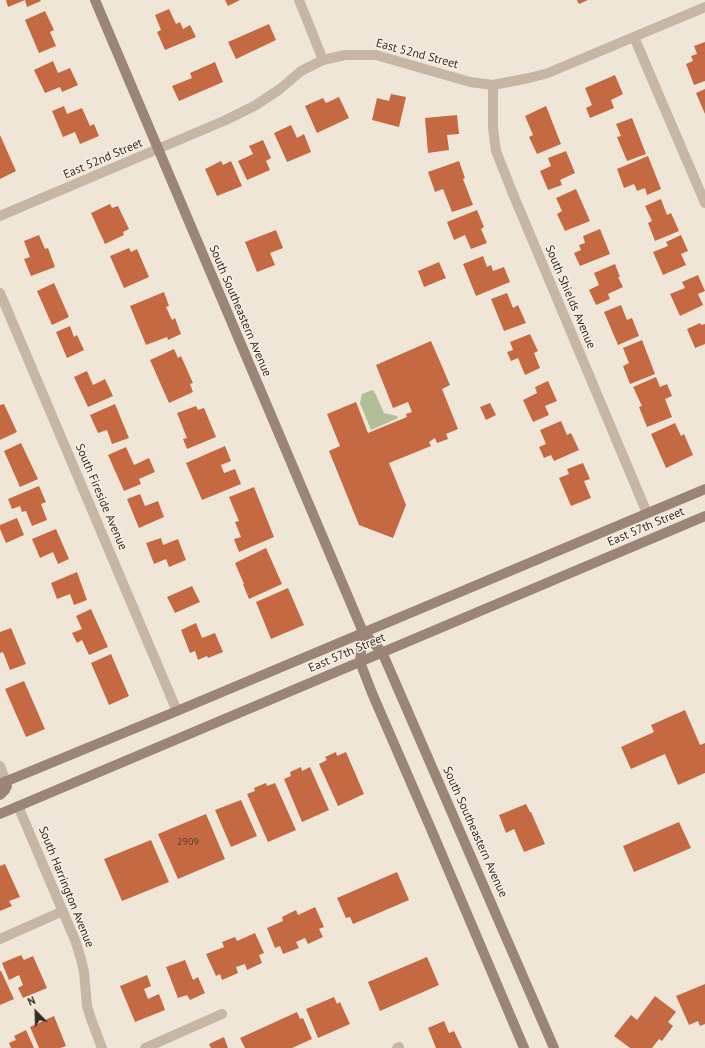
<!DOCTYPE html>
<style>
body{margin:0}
#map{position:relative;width:705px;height:1048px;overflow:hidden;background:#f0e6d8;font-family:"PT Sans",sans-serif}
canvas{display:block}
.north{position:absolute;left:16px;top:992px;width:40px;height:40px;-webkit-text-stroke:3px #f8f0e3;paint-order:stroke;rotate:337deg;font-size:11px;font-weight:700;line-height:16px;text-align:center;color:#332b26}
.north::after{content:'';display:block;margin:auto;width:14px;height:18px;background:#332b26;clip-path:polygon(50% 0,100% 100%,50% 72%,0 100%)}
</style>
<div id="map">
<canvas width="705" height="1048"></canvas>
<div class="north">N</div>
</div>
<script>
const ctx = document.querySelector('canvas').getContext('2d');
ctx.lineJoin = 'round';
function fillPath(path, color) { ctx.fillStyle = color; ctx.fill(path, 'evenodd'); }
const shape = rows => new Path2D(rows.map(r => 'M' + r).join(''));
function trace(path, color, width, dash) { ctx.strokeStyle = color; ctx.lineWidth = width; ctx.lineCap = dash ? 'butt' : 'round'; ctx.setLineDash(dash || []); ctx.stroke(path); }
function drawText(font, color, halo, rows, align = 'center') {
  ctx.font = font + ' "PT Sans",sans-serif'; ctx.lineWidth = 3; ctx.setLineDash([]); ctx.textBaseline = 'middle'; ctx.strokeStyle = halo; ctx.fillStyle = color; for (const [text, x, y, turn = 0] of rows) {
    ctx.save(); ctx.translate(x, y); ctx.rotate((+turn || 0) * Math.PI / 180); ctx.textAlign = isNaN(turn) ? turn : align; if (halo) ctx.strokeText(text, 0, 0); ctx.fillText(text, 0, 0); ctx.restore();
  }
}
const green = shape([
 [373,390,376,395,384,413,397,416,398,418,371,430,360,403,362,394]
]);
const building = shape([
 [6,0,40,0,41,1,27,7,25,0,8,7],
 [225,0,240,0,228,6],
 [577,0,588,0,579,4],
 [169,9,176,24,180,22,183,29,190,25,196,37,165,50,157,32,161,30,155,15],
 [45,11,54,30,50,32,56,46,39,53,25,20],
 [269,24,276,40,236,59,228,42],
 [705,42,705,81,694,85,686,64,693,61,691,56,697,54,694,46],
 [53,61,58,73,70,68,78,85,62,92,60,87,45,93,34,70],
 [215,62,223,82,179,101,172,86,192,78,190,73],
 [615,75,623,94,611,100,614,108,590,118,586,108,592,105,585,88],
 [705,89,705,114,696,93],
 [391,94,406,97,399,127,372,120,377,98,389,101],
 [339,97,349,118,317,133,305,106,323,98,326,103],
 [64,106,67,114,82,108,90,126,94,124,99,136,80,144,75,132,63,137,52,111],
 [546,106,561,144,537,154,529,137,533,135,525,116],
 [457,115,459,134,447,135,449,150,428,153,425,118],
 [632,118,646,154,627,161,617,137,621,136,616,124],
 [291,125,297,138,304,134,311,152,287,162,274,133],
 [0,135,16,171,0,179],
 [263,140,271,158,266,161,270,170,247,180,238,161,253,154,249,146],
 [566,151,575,173,560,180,562,185,548,190,540,171,551,166,548,158],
 [648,156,661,189,647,195,645,188,637,191,634,184,624,188,617,169],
 [221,161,223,165,231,161,242,186,217,196,205,169],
 [459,161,465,178,463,179,473,205,452,212,443,189,435,192,428,172],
 [576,189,590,221,565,231,557,214,562,211,556,198],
 [661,199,667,215,671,213,679,231,655,241,648,223,652,221,645,206],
 [110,204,112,208,118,206,129,229,123,232,124,235,105,244,91,213],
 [477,210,484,227,481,229,487,243,471,249,465,235,454,240,447,222],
 [600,229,610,254,580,266,574,253,581,250,579,245,585,243,583,236],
 [276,230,283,248,270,253,275,265,257,272,245,242],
 [39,235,45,249,48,248,55,267,31,276,24,259,30,257,24,241],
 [681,235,688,251,681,254,686,265,663,275,653,252,668,246,666,242],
 [129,248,131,252,137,249,149,277,124,288,110,256],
 [483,256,487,267,491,265,493,271,504,267,510,282,476,296,463,264],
 [439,262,446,278,424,287,418,271],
 [615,264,620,277,618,277,623,287,608,294,610,299,596,305,589,290,599,285,594,273],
 [698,275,705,291,698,294,703,305,680,316,670,294,685,288,682,282],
 [54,283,69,317,52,325,37,291],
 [164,292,169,306,166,307,172,320,175,318,181,334,168,340,167,337,146,345,130,306],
 [507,293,513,308,518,305,526,323,504,331,491,299],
 [621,305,627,320,632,318,639,336,618,345,604,312],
 [700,323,701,325,705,324,705,344,695,348,687,329],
 [70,326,74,337,77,335,84,350,67,358,56,332],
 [530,334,538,351,534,353,540,368,525,375,518,358,511,361,507,352,513,350,510,342],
 [642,340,655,374,630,384,623,366,629,363,623,348],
 [431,341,450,385,442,389,458,429,446,434,448,439,437,443,435,438,429,442,431,446,389,463,406,505,393,538,359,525,329,451,340,446,327,414,356,402,368,433,407,417,406,414,412,412,408,402,393,408,376,365],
 [174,349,178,358,181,356,193,383,190,384,193,392,169,403,150,360],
 [87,371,93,385,105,379,113,396,88,407,74,377],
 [656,377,660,387,667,384,672,396,665,399,672,417,647,427,639,407,642,406,633,387],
 [548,381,557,401,545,406,549,415,533,422,523,400,537,393,535,387],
 [490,403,496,415,486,420,480,407],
 [4,404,17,432,0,440,0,405],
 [115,404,129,438,112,444,107,430,98,433,90,415],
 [196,406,198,410,204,408,216,437,187,449,183,439,187,438,177,413],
 [561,421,567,435,571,433,579,450,554,461,551,455,544,458,539,447,546,444,540,430],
 [675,423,681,436,684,434,693,455,666,468,651,434],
 [21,443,38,479,20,487,4,451],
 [225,446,231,461,221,465,224,473,235,469,241,484,202,500,186,463],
 [126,447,134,465,149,458,155,472,139,479,141,484,124,491,108,455],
 [583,463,590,479,584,481,591,498,571,506,559,478,569,474,567,469],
 [39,486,46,502,41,504,47,520,32,526,26,511,22,512,20,506,12,509,8,499],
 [254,487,274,537,239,552,234,539,241,537,235,522,239,521,229,497],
 [140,494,145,506,158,501,164,517,139,528,127,499],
 [17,518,24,535,6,543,0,529,0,525],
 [56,529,69,559,58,564,53,552,40,558,32,539],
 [161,538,163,545,178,539,186,560,169,567,166,559,154,564,146,543],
 [266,548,282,584,249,599,243,584,244,584,235,563],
 [77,572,87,600,74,605,70,594,57,599,51,583],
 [192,586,200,602,175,613,167,597],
 [288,588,304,625,271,639,256,602],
 [91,609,108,647,89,655,82,640,77,643,72,633,82,629,76,616],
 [196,623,202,638,215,633,223,652,208,658,207,656,198,660,195,651,190,653,181,630],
 [11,628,26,664,10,670,3,652,0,653,0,632],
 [111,654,129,696,109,705,91,663],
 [24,681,45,729,26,737,5,689],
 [685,710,700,745,705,743,705,773,678,785,665,754,631,769,621,747,654,732,651,725],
 [336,752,337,756,346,752,364,794,338,806,319,764,327,760,325,757],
 [301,767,302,771,310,767,329,810,302,822,284,779,291,776,290,772],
 [266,783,267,786,275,783,296,830,268,842,247,794,255,791,254,788],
 [241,800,257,836,231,847,215,810],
 [526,804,530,812,531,812,545,844,524,852,514,829,506,833,499,815],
 [206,814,225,859,178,879,158,834],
 [679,822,691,848,634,872,623,846],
 [151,840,169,882,122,901,104,859],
 [5,864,20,897,9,901,12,906,0,911,0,866],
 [397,872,409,900,353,924,350,917,346,918,337,898],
 [315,907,324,927,319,929,323,937,308,944,305,938,296,942,299,948,283,954,280,946,275,948,267,928,283,921,282,917,296,910,298,915],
 [255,933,264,953,259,955,262,963,247,970,245,964,236,967,238,973,222,980,220,974,216,976,206,954,224,947,222,942,235,937,237,941],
 [21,955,24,960,33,956,47,988,23,998,18,988,23,985,19,975,9,980,2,963],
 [427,957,439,985,380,1011,368,982],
 [185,960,193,980,198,977,205,993,190,1000,187,995,178,998,166,967],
 [0,971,1,971,14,999,0,1005],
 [147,975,151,986,144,989,148,999,159,994,165,1010,135,1022,120,986],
 [705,984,705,1024,700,1026,698,1021,689,1025,676,996],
 [655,996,676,1012,668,1022,673,1026,662,1041,659,1039,652,1048,630,1048,614,1036,631,1015,637,1020],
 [334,997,337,1004,340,1002,350,1024,318,1038,306,1009],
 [297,1012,300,1019,303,1018,312,1039,292,1048,245,1048,240,1038],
 [54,1016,66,1046,60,1048,39,1048,30,1027],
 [444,1021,449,1033,454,1031,462,1048,436,1048,428,1028],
 [26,1030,34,1048,11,1048,9,1043,16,1040,14,1036],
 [224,1037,228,1048,211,1048,209,1044]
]);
const minor = shape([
 [299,0,323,60],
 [634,37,705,203],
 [493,85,493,128,496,151,513,194,647,513],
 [0,216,226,120,256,105,280,89,301,71,323,60,345,55,376,55,470,82,493,85,529,78,548,73,705,7],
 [0,293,177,711],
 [0,766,6,781],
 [18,806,75,940,81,959,84,972,87,1006,91,1019,102,1048],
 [0,939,63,911],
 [145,1048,222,1014],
 [397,1048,399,1047,399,1048]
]);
const secondary = shape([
 [95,0,363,632,382,652,554,1048],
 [363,632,360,662,372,693,431,829,524,1048],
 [0,784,177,711,705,489],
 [0,795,5,790,7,786,6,781],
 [0,814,705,516]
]);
const numberNames = [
 ["2909",188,842]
];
const streetNames = [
 ["East 52nd Street",417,54,15],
 ["East 52nd Street",103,159,-23],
 ["South Shields Avenue",570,297,67],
 ["South Southeastern Avenue",240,311,67],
 ["South Fireside Avenue",101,497,67],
 ["East 57th Street",646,527,-23],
 ["East 57th Street",347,653,-23],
 ["South Southeastern Avenue",475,832,66],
 ["South Harrington Avenue",66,887,68]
];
fillPath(green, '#b0bf98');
fillPath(building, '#c46942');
trace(minor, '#c8b6a4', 10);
trace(secondary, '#9b8576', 10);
drawText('10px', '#573a2d', null, numberNames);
drawText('12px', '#332b26', '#f8f0e3', streetNames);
</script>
